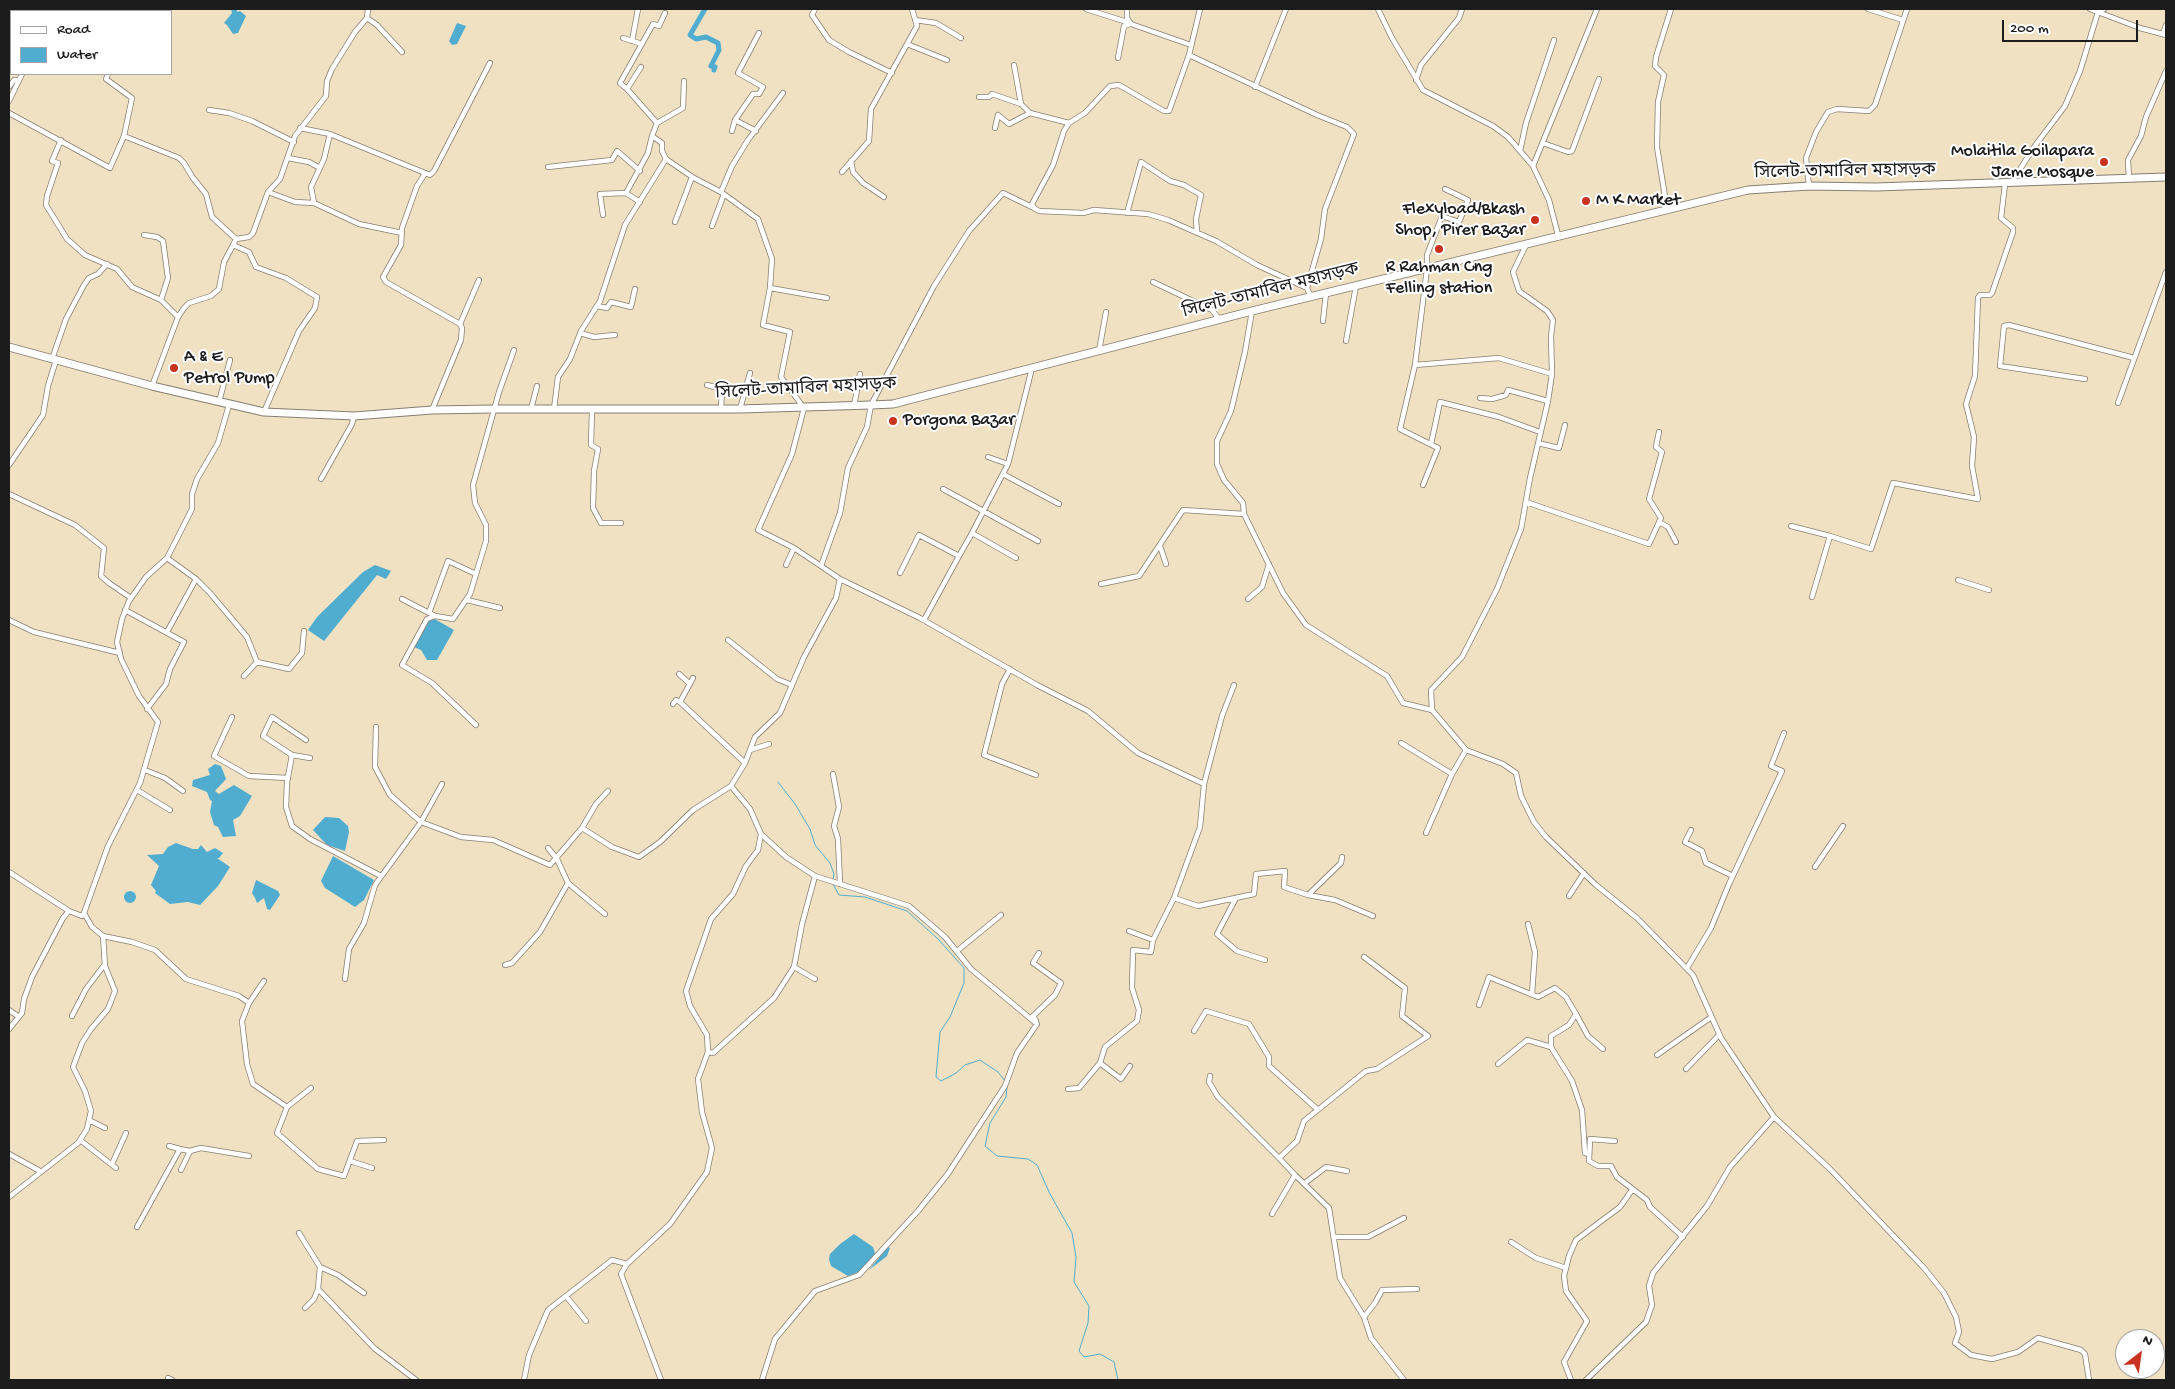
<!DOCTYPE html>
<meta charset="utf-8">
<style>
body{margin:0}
#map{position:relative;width:2175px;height:1389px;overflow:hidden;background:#f0e1c3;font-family:"Gochi Hand",sans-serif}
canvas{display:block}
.frame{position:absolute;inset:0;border:10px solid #1c1c1c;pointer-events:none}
.legend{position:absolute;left:10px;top:10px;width:162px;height:65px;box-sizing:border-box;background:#fff;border:1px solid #a4a4a4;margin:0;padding:6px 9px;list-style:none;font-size:15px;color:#1c1c1c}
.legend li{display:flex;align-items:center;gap:10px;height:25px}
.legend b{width:25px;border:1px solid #a4a4a4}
.north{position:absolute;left:2115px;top:1329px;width:50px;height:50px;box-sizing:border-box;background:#fff;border:1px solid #a4a4a4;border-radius:50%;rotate:30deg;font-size:14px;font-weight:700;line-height:20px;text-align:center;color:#1c1c1c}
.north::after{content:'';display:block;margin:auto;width:18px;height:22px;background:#c8321e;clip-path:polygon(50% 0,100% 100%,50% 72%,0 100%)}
.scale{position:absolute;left:2002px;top:20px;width:136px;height:22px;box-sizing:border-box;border:2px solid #1c1c1c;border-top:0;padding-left:6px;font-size:15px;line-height:18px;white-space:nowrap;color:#1c1c1c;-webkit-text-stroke:4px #fff;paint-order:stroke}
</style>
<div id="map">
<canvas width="2175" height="1389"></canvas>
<div class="frame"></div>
<ul class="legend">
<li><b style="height:6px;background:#fff"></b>Road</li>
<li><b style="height:14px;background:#51adcf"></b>Water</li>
</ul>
<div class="north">N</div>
<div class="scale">200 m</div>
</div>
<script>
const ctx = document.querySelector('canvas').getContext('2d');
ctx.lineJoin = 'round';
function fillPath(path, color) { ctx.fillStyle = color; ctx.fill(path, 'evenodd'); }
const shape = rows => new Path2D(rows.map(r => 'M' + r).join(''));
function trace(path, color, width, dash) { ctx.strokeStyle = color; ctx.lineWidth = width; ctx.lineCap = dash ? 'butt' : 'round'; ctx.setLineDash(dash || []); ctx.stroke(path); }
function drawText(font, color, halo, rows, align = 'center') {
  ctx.font = font + ' "Gochi Hand","Noto Sans Bengali",sans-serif'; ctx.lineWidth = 4; ctx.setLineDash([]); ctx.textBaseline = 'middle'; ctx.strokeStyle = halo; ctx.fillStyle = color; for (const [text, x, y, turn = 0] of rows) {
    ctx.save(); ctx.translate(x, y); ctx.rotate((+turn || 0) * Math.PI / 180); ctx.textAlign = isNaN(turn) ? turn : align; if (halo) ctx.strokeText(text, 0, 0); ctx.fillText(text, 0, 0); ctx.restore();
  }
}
const water = shape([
 [231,9,237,9,237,12,240,11,246,16,238,33,233,34,227,25,224,23,232,13],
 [457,23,466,26,457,44,452,45,449,41],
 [375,565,391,571,386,579,377,575,324,641,308,630,317,617,363,572],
 [433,618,454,630,437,660,427,660,421,650,414,647,428,620],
 [215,764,221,766,226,779,215,791,219,794,234,785,252,796,240,816,233,820,236,836,223,837,218,827,214,825,210,812,212,801,210,800,207,792,192,786,193,780,210,775,208,769],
 [325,817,339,818,348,826,349,832,345,851,327,845,313,830],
 [176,843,193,849,198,849,201,845,207,852,215,848,223,853,219,858,217,858,230,867,218,886,200,905,188,902,170,904,155,893,156,891,151,885,159,866,147,855,163,854,168,847],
 [333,856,374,880,364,900,355,907,325,888,321,881],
 [256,880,278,891,280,895,270,910,267,909,264,898,257,903,255,898,252,893],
 '124 897a6 6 0 1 1 12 0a6 6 0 1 1-12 0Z',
 [854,1234,873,1247,875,1253,874,1257,861,1271,848,1276,831,1266,829,1259,830,1254,840,1244],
 [888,1247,890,1248,887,1256,869,1270]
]);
const stream = shape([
 [778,782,795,804,810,829,815,845,830,863,834,874,833,880],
 [833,884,839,895,865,897,907,911,938,939,964,968,964,983,950,1017,940,1032,936,1077,941,1081,956,1073,965,1065,980,1060,998,1072,1005,1081],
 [1007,1087,1006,1097,990,1123,985,1146,997,1156,1028,1159,1037,1165,1050,1194,1072,1233,1076,1257,1074,1282,1089,1306,1088,1323,1079,1351,1084,1357,1100,1354,1114,1362,1118,1380]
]);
const canal = shape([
 [705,9,690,35,696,39,706,37,718,43,719,50,711,66,715,67,714,70]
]);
const minor = shape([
 [127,9,131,11],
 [815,9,812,15,829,40,849,52,892,73],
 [1086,9,1130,23],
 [1127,9,1127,18,1131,24,1191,45],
 [1200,9,1189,55,1169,111,1164,111,1119,85,1110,86,1085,113,1069,123,1064,131,1053,165,1032,204,1034,208,1039,211,1083,213,1094,210,1148,214,1168,220,1216,241,1257,265,1307,288],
 [1378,9,1392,38,1423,90,1493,126,1508,137,1533,166,1549,200,1558,235],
 [1868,9,1903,20],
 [2090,9,2140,28,2166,35],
 [50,11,52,9],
 [159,11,160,9],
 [367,18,377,25,402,52],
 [915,20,936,23,961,38],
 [2163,34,2166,25],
 [623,38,642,44],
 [632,41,638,9],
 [907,44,947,60],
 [1189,55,1317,115,1347,127,1354,134,1325,209,1321,239,1307,288,1311,297],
 [1118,58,1124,26,1130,24],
 [1014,65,1021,104],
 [641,67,627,89,657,123,652,136],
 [1416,80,1421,65,1459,18,1462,9],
 [9,87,14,80,19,80],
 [1255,87,1286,9],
 [627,89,620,83,653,24,659,26,665,13],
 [979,97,989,97,992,94,1021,104,1030,113,1009,124,998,115,995,128],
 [9,101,22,74],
 [209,110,229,113,252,121,294,142],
 [9,113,110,168,124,136,132,98,106,79,108,74],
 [1030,113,1069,123],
 [657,123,683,108,684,81],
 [300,128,330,134,430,175,434,171,490,63],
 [732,131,735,120],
 [756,131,735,120,753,94,759,94,763,87,738,73,759,33],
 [124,136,179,158,184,163,193,178,206,194,212,217,236,239],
 [61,140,52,161,58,163,47,196,46,205,67,239,85,255,117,269,132,287,161,300],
 [1543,143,1568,152,1572,151,1599,79],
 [1520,151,1526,123,1554,40],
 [288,158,309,162,320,168],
 [851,161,853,172,863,183,884,197],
 [1533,166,1597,9],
 [548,167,612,160,617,151,640,171],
 [842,172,869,141,871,109,917,26,912,9],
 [424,175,417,186,402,228,401,245,383,277,386,282,460,324,462,328,461,340,432,410],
 [2129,179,2128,160,2141,136,2146,117,2166,71],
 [2012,182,2034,147,2065,106,2080,71,2098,12,2104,9],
 [1809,186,1806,158,1816,132,1828,112,1837,109,1869,111,1875,105,1907,9],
 [268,192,295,202,314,203,359,224,402,233],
 [721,192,732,166,748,140,783,93],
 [640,202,626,193,648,153,652,136,662,143,662,151,666,159,694,178,721,192,758,219,772,259,770,288,827,298],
 [314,203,311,187,324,159,330,134],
 [1034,208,1003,193,969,231,934,286,871,405,867,427,848,468,840,513,821,566,840,579,920,618,1037,685,1088,711,1138,753,1204,784],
 [1667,209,1657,147,1658,102,1664,75,1655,66,1656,57,1671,9],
 [1127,213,1141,162,1170,181,1184,185,1201,195,1196,219,1197,232],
 [603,215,600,194,626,193],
 [675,222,692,177],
 [712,226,724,194],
 [144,235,157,237,163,241,168,278,161,300,178,317],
 [233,245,249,252,256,267,286,278,317,297,315,308,299,331,264,412],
 [1153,282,1212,310,1220,320],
 [770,288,763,325,790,332,781,377,804,408,792,454,758,530,794,548],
 [597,306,607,308,611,302,631,307,635,289],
 [1252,311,1245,352,1231,411,1217,441,1217,464,1224,480,1243,503,1244,514,1283,593,1306,625,1387,676,1403,703,1432,710,1466,750,1503,764,1516,773,1521,796,1534,822,1546,837,1596,885,1637,918,1693,975,1721,1038,1774,1117,1830,1169,1924,1268,1944,1293,1956,1317,1959,1332,1955,1343,1971,1355,1992,1359,2018,1352,2038,1338,2081,1350,2085,1354,2089,1380],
 [1323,321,1326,293],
 [460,324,479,280],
 [580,333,594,337,615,335],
 [1346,341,1356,286],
 [1099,351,1106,312],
 [52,359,66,319,84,285,89,278,98,274,107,264],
 [1415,365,1499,358,1552,374],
 [2085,379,2000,366,2004,326,2009,325,2134,358],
 [707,385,722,389,721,409],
 [152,386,178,317,184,308,189,303,211,296,219,289,224,262,233,245,236,239,249,237,253,233,268,192,280,179,295,136,326,96,327,81,332,69,355,32,367,18,368,9],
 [1480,398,1492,399,1506,395,1508,390,1548,401],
 [219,402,230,360],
 [2118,403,2166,272],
 [229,405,218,443,197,479,192,494,192,509,167,558,146,577,129,601,122,619,117,642,121,659,139,696,158,722,140,783,108,846,84,913,92,927,103,936,132,942,155,950,186,979,239,996,249,1003],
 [854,406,860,374],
 [531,409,537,386],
 [554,409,558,377,570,359,581,331,600,301,625,225,666,159],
 [592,409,591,445,598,449,594,471,593,508,601,523,621,523],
 [740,409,750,373],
 [1538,443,1559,448,1565,425],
 [1431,444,1440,402,1499,417,1540,432],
 [988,457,1008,464,1032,368],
 [1008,464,972,533,1016,558],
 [9,465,43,415,48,386,56,360],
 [1003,474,1059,504],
 [321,479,352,424,354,416],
 [1423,485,1438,448,1400,429,1415,365,1427,269,1427,255,1442,216,1459,222,1468,200,1445,189],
 [943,489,1038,541],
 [9,494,75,525,104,548,101,576,109,583,131,598],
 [1526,502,1649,544,1661,518,1649,499,1662,452,1656,447,1659,432],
 [1659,522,1668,527,1676,542],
 [1791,526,1830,536],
 [1160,546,1166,564],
 [167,558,196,579,210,593,247,637,257,662,289,669,302,653,304,631],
 [786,565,794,548,821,566],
 [900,573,919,535,959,556,972,533],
 [1958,580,1989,590],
 [1101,584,1139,576,1183,510,1244,514],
 [1812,597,1830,536,1871,549,1893,483,1978,499,1972,466,1974,437,1966,404,1975,376,1978,298,1980,295,1990,295,1992,293,2013,232,2013,228,2001,218,2005,184],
 [402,599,435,616,453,619,470,594,486,541,486,525,475,503,473,485,499,392,514,350],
 [1248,599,1262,587,1269,564],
 [467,600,500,608],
 [125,610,184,642,170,669,166,684,147,709],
 [429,613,448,561,476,574],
 [435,616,427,619,402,665,432,683,476,725],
 [9,620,34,632,120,653],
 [924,620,959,556],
 [167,632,196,579],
 [728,640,777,679,792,685],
 [1010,669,1002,684,984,755,1036,775],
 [679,674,690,684],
 [244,676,257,662],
 [693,678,680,702,745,763],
 [673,704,676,700,680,702],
 [1432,710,1431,690,1462,657,1497,589,1521,529,1530,478,1548,401,1552,374,1551,336,1553,320,1547,311,1519,291,1513,272,1526,245],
 [232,717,214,756,249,776,288,778],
 [1401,743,1452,774],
 [750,750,769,744],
 [292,755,263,736,272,717,306,740],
 [310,758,292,755,287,782,286,807,292,826,310,839,381,876],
 [145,770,165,778,183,791],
 [833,774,839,807,834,826,838,839,840,884],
 [442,784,421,822,461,837,493,840,550,865,582,828,596,804,608,791],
 [137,790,170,810],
 [582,828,612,847,639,857,660,842,693,810,731,786,745,763,755,737,780,713,804,657,836,598,840,579],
 [1691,830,1685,842,1702,851,1706,863,1733,876],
 [1426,833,1452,774,1466,750],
 [548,848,557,859,568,883],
 [1815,867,1843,826],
 [9,872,69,911,82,916,84,913],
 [815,876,909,906,945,937,971,969,1037,1024],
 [1308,895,1335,900,1373,916],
 [1569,896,1584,873],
 [1174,898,1200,827,1204,784,1222,716,1234,685],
 [1236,898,1217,934,1237,951,1265,960],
 [1528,924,1535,952,1532,994],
 [1129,931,1153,940],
 [957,951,1001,915],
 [505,965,512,963,540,932,568,883,605,914],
 [794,967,815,979],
 [1687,968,1711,928,1729,884,1782,771,1771,766,1784,733],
 [345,979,349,949,364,923,375,885,421,822,390,795,375,767,376,727],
 [264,981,249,1003,242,1021,247,1064,253,1084,287,1107,311,1088],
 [1479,1005,1489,977,1538,997,1555,988,1566,997,1576,1014],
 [9,1010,19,1017],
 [72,1016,86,989,105,964],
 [1036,1021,1033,1016,1055,995,1061,983,1033,963,1039,953],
 [9,1029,22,1013,24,999,32,977,63,918,69,911],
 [1194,1031,1206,1011,1249,1024,1269,1057,1269,1066,1317,1109],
 [708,1052,713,1053,774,998,794,967,802,924,815,876,786,857,761,834,750,809,731,786],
 [1657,1055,1710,1018],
 [1100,1063,1121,1079,1130,1066],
 [1498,1064,1527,1040,1551,1047],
 [1686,1069,1719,1035],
 [1210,1076,1209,1082,1218,1097,1279,1158],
 [1068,1089,1079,1088,1100,1063,1105,1047,1137,1021,1139,1010,1132,988,1133,950,1151,952,1153,940,1174,898,1198,906,1254,894,1256,874,1285,871,1284,887,1308,895,1341,863,1342,857],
 [287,1107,277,1133,318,1169,344,1176,357,1141,384,1140],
 [89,1120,105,1128],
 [80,1140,116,1168],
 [1615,1141,1590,1139,1589,1161,1598,1166,1611,1166,1617,1177,1647,1200,1650,1207,1683,1237],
 [169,1146,180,1149],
 [190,1151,201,1148,249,1156],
 [9,1154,40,1171],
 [1589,1154,1585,1153,1582,1110,1572,1081,1551,1047,1551,1036,1569,1025,1576,1014,1588,1036,1603,1049],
 [350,1161,372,1168],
 [112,1164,126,1133],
 [1295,1175,1279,1158,1297,1141,1304,1121,1366,1071,1377,1069,1428,1036,1402,1016,1405,988,1364,957],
 [1305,1183,1326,1167,1347,1171],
 [9,1197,78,1143,87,1129,91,1111,85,1091,73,1067,82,1043,91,1029,108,1009,115,991,105,966,103,936],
 [1272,1214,1295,1175,1329,1208,1340,1278,1364,1317,1371,1338,1404,1380],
 [137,1227,180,1149,190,1151,181,1170],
 [299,1233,320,1267,318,1289,374,1348,416,1380],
 [1334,1237,1368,1237,1404,1218],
 [1511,1242,1536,1258,1566,1268],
 [627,1264,670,1224,707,1172,712,1148,702,1112,698,1079,708,1052,707,1035,690,1006,686,991,711,919,733,894,746,866,758,850,761,834],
 [320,1267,338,1275,364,1293],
 [566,1296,586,1321],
 [305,1308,314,1299,318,1289],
 [1364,1317,1375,1303,1382,1290,1417,1289],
 [168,1378,172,1380],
 [524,1380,529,1355,548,1310,612,1260,627,1264,621,1274,661,1380],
 [762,1380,775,1339,815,1291,859,1275,918,1211,947,1175,1005,1086,1017,1053,1037,1024],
 [1571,1380,1564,1362,1587,1321,1566,1291,1564,1276,1569,1256,1576,1240,1620,1207,1632,1190],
 [1586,1380,1646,1322,1652,1305,1649,1286,1653,1273,1707,1206,1730,1167,1774,1117]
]);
const trunk = shape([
 [9,347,152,386,264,412,354,416,432,410,494,409,740,409,871,405,893,404,1252,311,1748,190,1809,186,1876,187,2166,177]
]);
const markers = [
 [2104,162,5,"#c8321e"],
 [1586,201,5,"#c8321e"],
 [1535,220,5,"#c8321e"],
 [1439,249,5,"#c8321e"],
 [174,368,5,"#c8321e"],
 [893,421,5,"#c8321e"]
];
const poiNames = [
 ["Molaitila Goilapara",2094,152,"right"],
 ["Jame Mosque",2094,173,"right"],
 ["M K Market",1596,201],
 ["Flexyload/Bkash",1525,210,"right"],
 ["Shop, Pirer Bazar",1525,231,"right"],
 ["R Rahman Cng",1439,268,"center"],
 ["Felling station",1439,289,"center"],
 ["A & E",184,358],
 ["Petrol Pump",184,379],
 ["Porgona Bazar",903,421]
];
const streetNames = [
 ["সিলেট-তামাবিল মহাসড়ক",1845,173,-1],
 ["সিলেট-তামাবিল মহাসড়ক",1271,292,-14],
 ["সিলেট-তামাবিল মহাসড়ক",806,390,-3]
];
fillPath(water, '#51adcf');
trace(stream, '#51adcf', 1);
trace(canal, '#51adcf', 5);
trace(minor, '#867e70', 6);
trace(trunk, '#867e70', 9);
trace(minor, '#fff', 4.5);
trace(trunk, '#fff', 7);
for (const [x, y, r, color] of markers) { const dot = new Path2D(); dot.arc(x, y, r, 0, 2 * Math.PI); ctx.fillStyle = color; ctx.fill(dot); trace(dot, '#fff', 2); }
drawText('18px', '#1c1c1c', '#fff', poiNames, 'left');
drawText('18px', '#1c1c1c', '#fff', streetNames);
</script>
